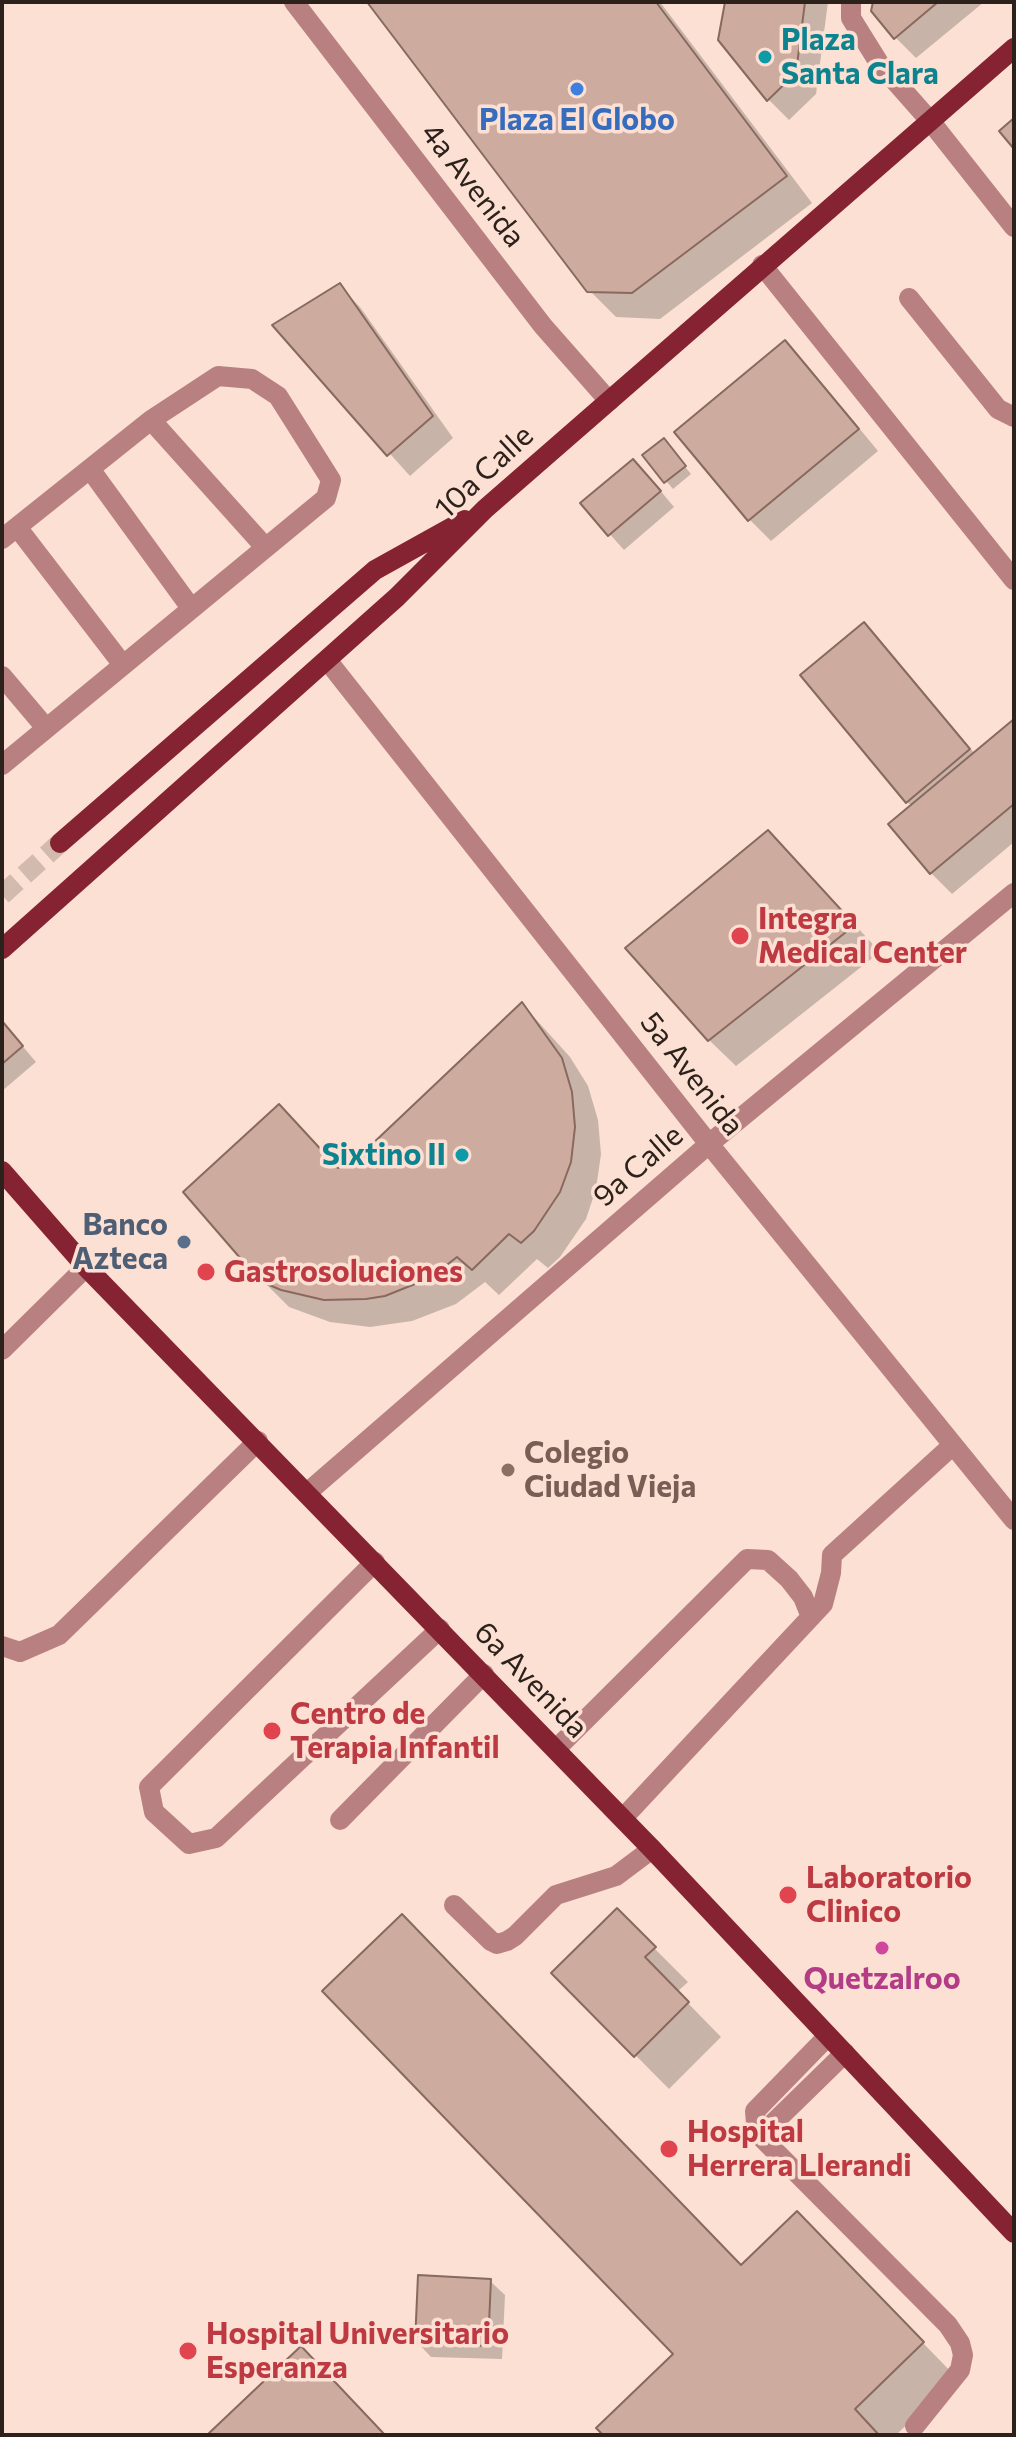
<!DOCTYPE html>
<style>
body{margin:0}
#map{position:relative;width:1016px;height:2437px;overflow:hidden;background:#fbe0d3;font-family:Commissioner,sans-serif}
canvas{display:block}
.frame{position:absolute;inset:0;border:4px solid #2d211b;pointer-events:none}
</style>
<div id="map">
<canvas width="1016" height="2437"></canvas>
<div class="frame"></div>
</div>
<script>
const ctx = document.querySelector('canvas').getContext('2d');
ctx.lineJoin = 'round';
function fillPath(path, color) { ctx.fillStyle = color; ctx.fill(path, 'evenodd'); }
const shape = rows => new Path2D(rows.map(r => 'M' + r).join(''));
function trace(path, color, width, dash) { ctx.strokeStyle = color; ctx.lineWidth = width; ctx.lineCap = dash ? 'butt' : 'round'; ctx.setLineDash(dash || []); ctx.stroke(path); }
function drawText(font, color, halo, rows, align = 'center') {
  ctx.font = font + ' Commissioner,sans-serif'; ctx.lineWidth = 7; ctx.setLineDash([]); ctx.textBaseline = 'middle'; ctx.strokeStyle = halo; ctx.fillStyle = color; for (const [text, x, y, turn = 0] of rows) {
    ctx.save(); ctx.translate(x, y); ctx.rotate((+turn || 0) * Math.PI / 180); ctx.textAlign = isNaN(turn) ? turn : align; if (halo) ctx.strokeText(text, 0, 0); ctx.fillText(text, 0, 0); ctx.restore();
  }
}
const shadow = shape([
 [370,2,660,2,812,203,660,319,616,317,589,290],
 [727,2,828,2,816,94,789,120,768,99],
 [875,2,984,2,916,58,895,37],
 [339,286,360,307,453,438,410,476,275,326],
 [785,343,806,364,878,451,771,541,750,520],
 [670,448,691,474,673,489,645,456],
 [648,476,674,507,624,550,583,504],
 [864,625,885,646,975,754,1014,721,1014,842,952,894,931,873,912,806,907,802],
 [795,860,880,952,736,1066,709,1040],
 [522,1004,570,1057,588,1086,598,1120,601,1154,596,1189,586,1219,560,1257,548,1268,537,1259,499,1295,485,1282,456,1304,412,1321,370,1327,330,1322,289,1307,262,1280,339,1170,370,1149],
 [2,1022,36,1062,2,1091],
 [617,1911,688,1982,677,1992,721,2037,669,2089,554,1973],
 [830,2247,956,2377,896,2435,606,2435,675,2354,741,2267],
 [490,2281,505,2295,502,2359,431,2357,417,2342]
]);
const building = shape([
 [367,2,656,2,787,176,632,293,587,292,367,2],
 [725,2,805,2,796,73,767,101,718,40,725,2],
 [873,2,938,2,894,39,871,11,873,2],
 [1014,118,1014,149,999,131,1014,118],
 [340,283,433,416,387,456,272,325,340,283],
 [785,340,859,429,748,521,674,432,785,340],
 [664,438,686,466,664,483,642,455,664,438],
 [633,459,661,491,608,536,580,503,633,459],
 [864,622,970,749,906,803,800,675,864,622],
 [1014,719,1014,804,930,874,888,824,1014,719],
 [768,830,855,925,708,1041,625,948,768,830],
 [522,1002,562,1058,572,1092,575,1127,571,1162,560,1192,534,1231,521,1243,509,1234,472,1270,457,1257,430,1278,385,1296,366,1299,324,1300,281,1290,260,1281,183,1192,279,1104,338,1168,361,1147,369,1147,522,1002],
 [2,1021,23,1046,2,1064,2,1021],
 [617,1908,656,1947,645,1957,689,2002,634,2057,551,1973,617,1908],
 [402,1914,741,2265,797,2211,924,2342,855,2409,879,2435,603,2435,596,2428,673,2354,322,1991,402,1914],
 [418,2275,491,2279,488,2346,415,2343,418,2275],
 [301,2346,385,2435,207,2435,301,2346]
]);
const majorTunnel = shape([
 [2,895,60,843]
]);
const minor = shape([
 [294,2,543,326,609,401],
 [851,2,851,18,879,63,931,122,1014,227],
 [762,265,1014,580],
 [909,298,998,409,1014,417],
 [151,420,265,547],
 [90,469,191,608],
 [17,527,123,665],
 [2,539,151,420,218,376,252,379,278,396,331,480,326,498,2,765],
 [327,660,709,1144,1014,1520],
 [2,676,46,728],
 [2,1350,86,1267],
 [308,1492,709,1144,1014,893],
 [375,1562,149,1787,154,1812,189,1844,216,1838,440,1629],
 [2,1646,20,1652,59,1635,258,1441],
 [556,1749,747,1559,768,1560,789,1579,803,1597,811,1617],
 [623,1818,823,1604,831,1573,832,1555,953,1445],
 [340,1820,484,1674],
 [454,1905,491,1941,497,1944,507,1941,515,1936,556,1895,616,1876,652,1849],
 [828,2036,755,2111,756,2124,760,2136,948,2325,960,2343,963,2355,960,2370,915,2426],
 [760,2136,845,2053]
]);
const major = shape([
 [60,843,375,570,465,520],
 [2,949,397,597,485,509,1014,48],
 [2,1171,86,1267,652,1849,1014,2233]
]);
const markers = [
 [765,57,8,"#0f9aa8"],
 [577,89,8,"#3f7fe0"],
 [740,936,10,"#e0444e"],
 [462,1155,8,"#0f9aa8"],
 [184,1242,8,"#5c6f8a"],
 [206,1272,10,"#e0444e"],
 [508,1470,8,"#8d6e63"],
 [272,1731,10,"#e0444e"],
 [788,1895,10,"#e0444e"],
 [882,1948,8,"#d1479c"],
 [669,2149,10,"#e0444e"],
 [188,2351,10,"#e0444e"]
];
const cultureNames = [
 ["Plaza",781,40],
 ["Santa Clara",781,74],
 ["Sixtino II",446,1155,"right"]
];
const shopNames = [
 ["Plaza El Globo",577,120]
];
const streetNames = [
 ["4a Avenida",473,185,52],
 ["10a Calle",484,472,-43],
 ["5a Avenida",692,1074,52],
 ["9a Calle",638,1166,-41],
 ["6a Avenida",531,1680,46]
];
const healthNames = [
 ["Integra",758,919],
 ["Medical Center",758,953],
 ["Gastrosoluciones",224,1272],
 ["Centro de",290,1714],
 ["Terapia Infantil",290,1748],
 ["Laboratorio",806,1878],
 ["Clinico",806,1912],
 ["Hospital",687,2132],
 ["Herrera Llerandi",687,2166],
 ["Hospital Universitario",206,2334],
 ["Esperanza",206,2368]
];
const serviceNames = [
 ["Banco",168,1225],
 ["Azteca",168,1259]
];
const educationNames = [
 ["Colegio",524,1453],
 ["Ciudad Vieja",524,1487]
];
const hotelNames = [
 ["Quetzalroo",882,1979]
];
fillPath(shadow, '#0003');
fillPath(building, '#cdab9f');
trace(building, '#88695e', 2);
trace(majorTunnel, '#d2baae', 20, [20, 10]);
trace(minor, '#b98082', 20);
trace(major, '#862332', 20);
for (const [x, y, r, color] of markers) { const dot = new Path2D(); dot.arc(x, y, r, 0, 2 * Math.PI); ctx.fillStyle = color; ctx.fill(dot); trace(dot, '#fbe0d3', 3); }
drawText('bold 30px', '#0d838f', '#fbe0d3', cultureNames, 'left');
drawText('bold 30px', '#366cbe', '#fbe0d3', shopNames);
drawText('30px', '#2d211b', '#fbe0d3', streetNames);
drawText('bold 30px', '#be3a42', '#fbe0d3', healthNames, 'left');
drawText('bold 30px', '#4e5e75', '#fbe0d3', serviceNames, 'right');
drawText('bold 30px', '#785e54', '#fbe0d3', educationNames, 'left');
drawText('bold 30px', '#b23c85', '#fbe0d3', hotelNames);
</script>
